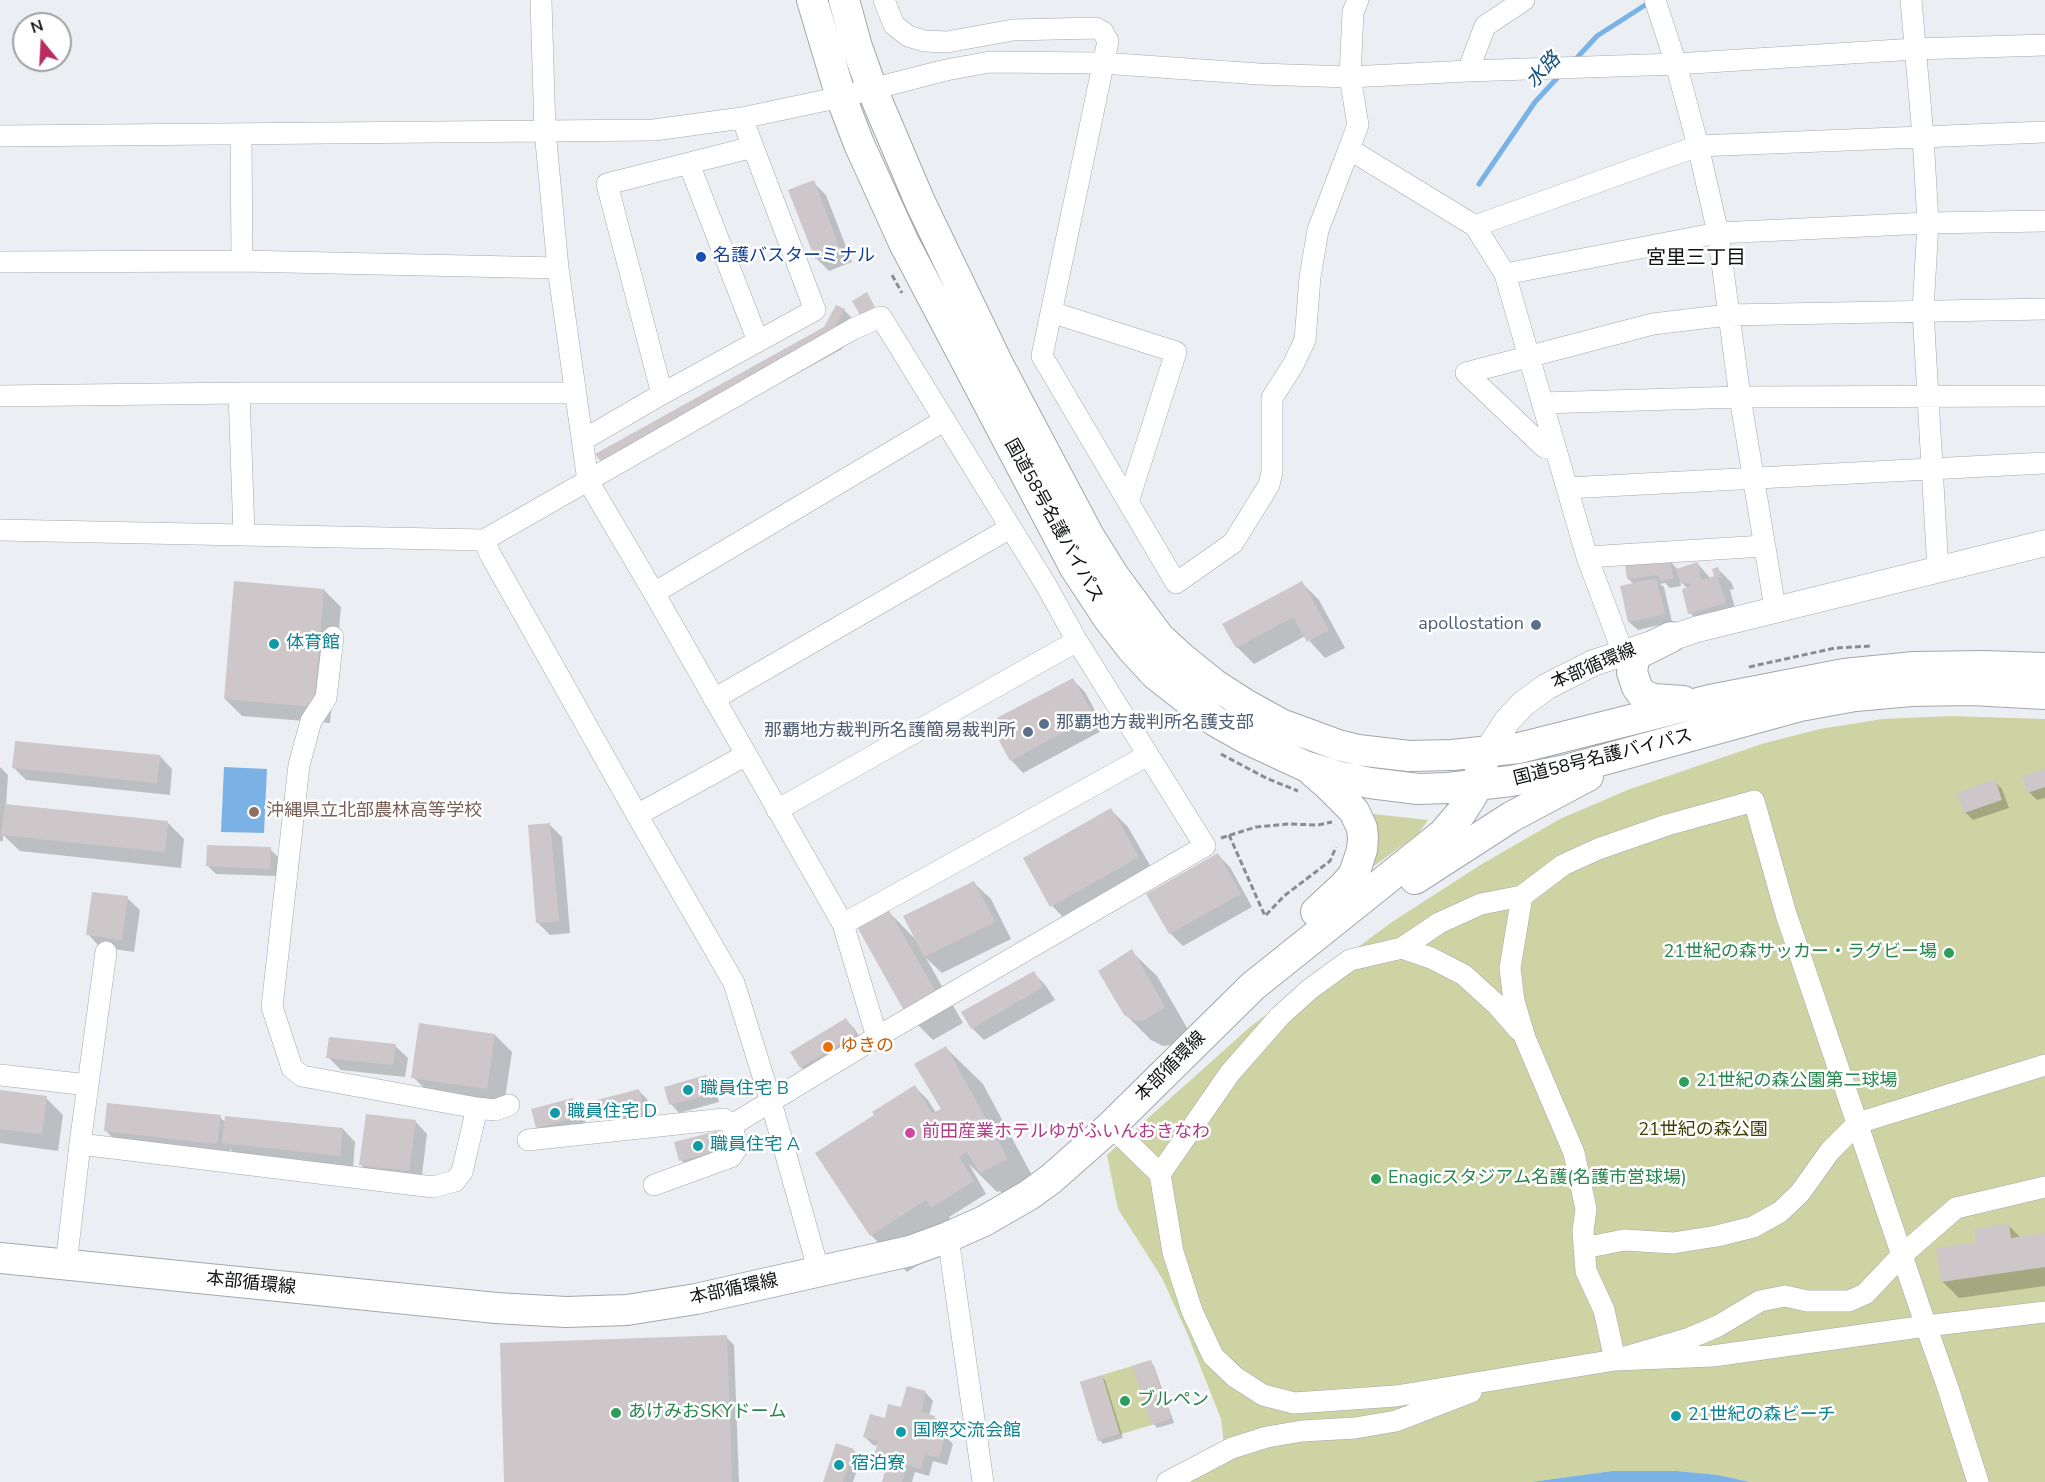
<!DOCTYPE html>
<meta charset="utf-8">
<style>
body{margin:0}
#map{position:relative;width:2045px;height:1482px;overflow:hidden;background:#ebeff3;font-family:"Nunito Sans",sans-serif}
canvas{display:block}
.north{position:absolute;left:12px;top:12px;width:60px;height:60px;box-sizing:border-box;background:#fff;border:2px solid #9fa0a0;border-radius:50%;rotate:342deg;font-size:16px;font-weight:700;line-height:24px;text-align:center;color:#0f1112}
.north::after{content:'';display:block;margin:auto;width:21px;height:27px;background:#b92c60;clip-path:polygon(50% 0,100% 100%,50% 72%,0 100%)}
</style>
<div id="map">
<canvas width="2045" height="1482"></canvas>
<div class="north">N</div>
</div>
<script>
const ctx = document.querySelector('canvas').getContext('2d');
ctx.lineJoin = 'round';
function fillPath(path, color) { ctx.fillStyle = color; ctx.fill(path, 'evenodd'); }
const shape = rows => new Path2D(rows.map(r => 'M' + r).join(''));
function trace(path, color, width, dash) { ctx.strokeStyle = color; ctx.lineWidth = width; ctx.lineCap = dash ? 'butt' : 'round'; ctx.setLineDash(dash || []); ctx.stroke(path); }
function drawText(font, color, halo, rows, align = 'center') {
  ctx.font = font + ' "Nunito Sans","Noto Sans JP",sans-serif'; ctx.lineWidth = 5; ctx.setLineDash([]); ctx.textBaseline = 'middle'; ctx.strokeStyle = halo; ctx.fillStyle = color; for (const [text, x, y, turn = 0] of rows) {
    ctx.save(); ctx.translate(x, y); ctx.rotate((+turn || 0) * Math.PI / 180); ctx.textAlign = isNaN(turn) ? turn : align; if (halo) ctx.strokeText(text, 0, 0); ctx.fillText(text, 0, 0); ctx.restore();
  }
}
const green = shape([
 [1952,716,2045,719,2045,1482,1750,1482,1718,1475,1677,1471,1612,1471,1531,1482,1177,1482,1225,1453,1221,1419,1187,1333,1162,1278,1118,1209,1107,1155,1251,1026,1392,922,1482,864,1560,819,1630,789,1765,743,1820,729,1883,719],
 [1364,813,1428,820,1418,834,1367,871],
 [1151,1360,1172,1419,1098,1441,1080,1382]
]);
const water = shape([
 [224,767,267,769,264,833,221,832],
 [1612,1471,1677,1471,1718,1475,1750,1482,1531,1482]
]);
const shadow = shape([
 [813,182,826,195,852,262,829,271,816,258],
 [844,310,857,323,842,349,615,474,825,328],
 [1670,561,1678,570,1698,564,1711,579,1716,577,1718,569,1731,582,1734,589,1730,590,1737,615,1702,625,1690,613,1688,589,1680,581,1681,586,1670,588,1665,583,1660,584,1664,587,1672,622,1638,630,1629,622,1622,587,1634,584,1628,579],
 [1302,583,1319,600,1345,648,1325,658,1305,636,1254,664,1237,647],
 [324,590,341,607,330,723,242,716,225,699],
 [1073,680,1085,692,1105,729,1023,773,1011,760],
 [160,756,172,769,170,795,26,780,14,768],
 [0,767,8,775,6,805,167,822,184,839,181,868,20,851,3,835,3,841,0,841],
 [2045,771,2045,798,2037,800,2029,792],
 [1994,781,2002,789,2009,808,1973,820,1965,812],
 [1111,810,1128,827,1155,874,1069,923,1052,906],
 [550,825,562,837,570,933,550,935,537,922],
 [270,849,278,857,277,876,216,874,208,866],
 [1218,855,1230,867,1252,907,1183,946,1170,933],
 [974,883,991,899,1011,939,942,973,926,958,963,1023,933,1040,908,1015,888,911,916,940],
 [127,898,140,910,134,952,100,947,88,934],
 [1131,951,1157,976,1190,1033,1170,1045,1163,1046,1151,1040,1125,1014],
 [1034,973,1046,986,1055,1000,984,1040,972,1028],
 [846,1020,854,1028,863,1042,809,1076,801,1067,792,1053],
 [495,1035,512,1052,504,1105,430,1094,413,1077],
 [395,1046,408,1058,405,1077,341,1070,328,1057],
 [946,1048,983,1084,1043,1196,1018,1209,1000,1191,997,1192,969,1164,986,1194,949,1217,961,1237,907,1272,871,1235,873,1117,915,1087,928,1100,936,1113,943,1110],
 [706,1077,714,1085,719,1102,679,1113,671,1104],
 [639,1091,647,1099,651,1116,611,1126,603,1118],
 [0,1092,46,1098,63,1115,58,1151,0,1143],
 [573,1100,581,1108,586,1125,546,1135,538,1127],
 [220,1117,226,1123,343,1129,355,1142,353,1168,236,1155,230,1149,230,1156,118,1143,106,1131],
 [415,1121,427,1134,421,1183,373,1177,361,1165],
 [716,1132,724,1141,729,1158,689,1168,681,1160],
 [2008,1225,2021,1238,2045,1235,2045,1286,1959,1298,1942,1281,1978,1243],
 [726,1337,734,1345,739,1482,506,1482],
 [1151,1362,1154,1366,1174,1423,1157,1428,1154,1424],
 [1102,1377,1105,1380,1123,1438,1103,1444,1100,1440],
 [925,1392,933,1401,929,1416,934,1417,942,1425,939,1434,945,1436,953,1444,947,1465,933,1461,929,1476,915,1472,912,1482,884,1482,888,1465,884,1465,876,1456,879,1446,873,1445,865,1437,886,1420],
 [853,1450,861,1458,853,1482,825,1482]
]);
const stream = shape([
 [1573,62,1597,36,1650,2],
 [1479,184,1535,102,1560,75]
]);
const building = shape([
 [814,180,840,249,815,259,788,190],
 [867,292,875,307,860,315,852,301],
 [836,305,845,309,829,337,602,463,595,454,824,327],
 [1670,559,1673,578,1661,581,1659,575,1627,579,1625,565],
 [1698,562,1701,580,1714,576,1712,569,1718,567,1722,577,1718,578,1726,603,1688,614,1682,589,1691,586,1689,583,1681,584,1676,569],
 [1656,578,1665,614,1628,622,1620,586],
 [234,581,324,589,314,707,224,699],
 [1302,581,1329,630,1307,642,1293,617,1236,648,1222,624],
 [1073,678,1094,716,1010,761,989,722],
 [15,741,160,755,157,783,12,768],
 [2045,769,2045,787,2027,793,2022,776],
 [1995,779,2002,800,1964,813,1957,793],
 [5,804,168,821,165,852,1,835],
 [1111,808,1139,857,1050,907,1023,858],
 [550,823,559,921,536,923,528,825],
 [207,845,271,847,270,869,206,866],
 [1218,853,1241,894,1169,934,1146,894],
 [974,881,995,922,924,957,903,916],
 [92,892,128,896,122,940,86,935],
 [888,909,939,997,907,1016,856,925],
 [1132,949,1165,1007,1144,1020,1136,1021,1124,1015,1098,971],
 [1034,971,1043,987,971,1029,961,1012],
 [846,1018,856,1034,800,1068,790,1052],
 [419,1023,495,1034,487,1089,411,1078],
 [329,1037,396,1044,393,1065,326,1058],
 [946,1046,1008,1159,980,1173,967,1152,959,1157,974,1181,931,1208,926,1200,870,1236,815,1153,874,1115,872,1112,915,1085,932,1113,941,1109,914,1064],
 [706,1075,711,1094,669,1105,664,1087],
 [639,1089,644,1108,602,1119,597,1100],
 [0,1090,47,1096,42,1134,0,1129],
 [573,1098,579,1117,536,1128,531,1109],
 [107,1103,221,1115,217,1144,104,1131],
 [366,1114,416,1120,409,1171,359,1165],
 [225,1116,343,1128,340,1156,222,1143],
 [717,1131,721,1150,679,1161,674,1142],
 [2009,1224,2011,1238,2045,1233,2045,1267,1941,1282,1936,1248,1976,1242,1974,1229],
 [727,1335,732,1482,504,1482,500,1343],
 [1151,1360,1172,1419,1152,1425,1132,1366],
 [1102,1375,1120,1434,1098,1441,1080,1382],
 [907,1386,926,1391,921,1412,935,1416,931,1430,945,1434,939,1458,925,1454,921,1469,907,1465,902,1482,882,1482,888,1460,874,1457,878,1441,863,1437,870,1414,885,1418,888,1404,901,1407],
 [836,1443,854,1449,843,1482,823,1482]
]);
const path = shape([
 [892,275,902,293],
 [1749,667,1835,648,1872,646],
 [1221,754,1266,778,1298,791],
 [1229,835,1265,916,1284,896,1330,861,1336,847],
 [1221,838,1256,827,1288,824,1318,825,1332,822]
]);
const minor = shape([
 [541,0,545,131,558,268,588,481,654,593,843,924,877,1037],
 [884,0,894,25,908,36,924,41,947,42,1013,30,1096,28,1103,32,1108,41,1042,356,1176,583,1233,543,1269,485,1272,472,1272,398,1293,365,1305,340,1310,277,1318,230,1349,149],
 [1358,0,1353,12,1350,77,1358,125,1349,149,1475,226,1505,274,1587,557,1623,653],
 [1655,0,1676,64,1698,146,1718,233,1740,397,1775,608],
 [1911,0,1923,136,1928,223,1923,311,1938,570],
 [1468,71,1485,26,1524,0],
 [241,135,242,261],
 [0,136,654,130,742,118,841,97,946,70,990,62,1102,63,1259,74,1350,77,1468,71,1676,64,1915,49,2045,45],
 [689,164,758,341],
 [1475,226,1698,146,2045,132],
 [0,262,242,261,558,268],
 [1505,274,1718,233,1928,223,2045,221],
 [1051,312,1176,352,1128,502],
 [239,393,244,534],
 [662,394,607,184,753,147],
 [0,396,239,393,575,393],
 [1542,403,1740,397,2045,396],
 [583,440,662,394,815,310,742,118],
 [1555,450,1544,447,1466,373,1653,324,1728,315,2045,309],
 [1567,488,2045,463],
 [0,530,484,540,853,329,881,317,1046,585,1077,641,1205,846,877,1037,732,1125],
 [484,540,490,554,637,815,734,983,771,1102,819,1272],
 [1587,557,1764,546],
 [654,593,945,420],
 [333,637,326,698,311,721,299,765,272,1007,292,1068,302,1076,477,1108,495,1110,509,1105],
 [714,699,1010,528],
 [777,810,1077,641],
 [637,815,746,755],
 [843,924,1148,755],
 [1402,948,1439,923,1481,904,1522,896],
 [0,1075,88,1085],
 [1111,1126,1160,1174,1173,1252,1192,1311,1213,1356,1235,1377,1263,1395,1294,1403,1396,1396,1615,1360,1690,1338,1718,1326,1760,1301,1785,1296,1807,1301,1849,1301,1865,1294,1902,1255,1956,1208,2045,1187],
 [528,1140,724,1119,732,1125,737,1148,731,1157,654,1185],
 [80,1144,433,1187,455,1181,462,1172,477,1108],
 [1160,1174,1230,1073,1280,1016,1310,989,1350,960,1402,948,1431,958,1464,975,1497,1005,1519,1030],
 [948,1237,983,1482],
 [1584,1248,1624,1240,1673,1243,1717,1236,1753,1227,1780,1212,1800,1193,1830,1151,1858,1123,2045,1065],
 [66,1265,80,1144,106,952],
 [1167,1482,1232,1448,1267,1437,1302,1431,1355,1428,1396,1421,1471,1392],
 [1978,1482,1947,1385,1926,1326,1786,914,1754,801,1667,825,1598,849,1563,865,1522,896,1510,968,1514,1001,1525,1038,1574,1153,1586,1209,1583,1231,1586,1271,1604,1310,1615,1360,1713,1356,1926,1326,2045,1312]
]);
const major = shape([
 [1486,753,1507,721,1523,704,1546,687,1593,663,1698,629,2045,543]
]);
const highway = shape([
 [812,0,841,97,859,144,904,243,1075,568,1108,618,1132,649,1156,675,1215,721,1247,739,1305,766,1340,777,1370,783,1418,789,1448,788,1511,781,1566,770,1800,706,1855,696,1911,691,1971,690,2045,694],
 [844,0,857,47,872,89,920,202,998,364,1089,536,1114,576,1159,637,1183,659,1214,684,1245,704,1281,724,1338,745,1358,750,1409,756,1452,755,1519,748,1710,700,1844,674,1914,667,1983,666,2045,668],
 [1671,637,1639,653,1634,659,1632,672,1637,687,1642,694,1653,699,1683,701],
 [1313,772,1328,785,1354,811,1362,828,1363,838,1362,850,1354,874,1345,885,1316,912],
 [1415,879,1511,817,1588,776],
 [0,1258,496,1308,566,1312,627,1310,696,1299,910,1251,948,1237,984,1221,1029,1195,1051,1179,1111,1126,1253,986,1443,834,1461,813,1473,794,1486,753]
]);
const markers = [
 [701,257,6,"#1a4fb4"],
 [1536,625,6,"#5c6f8a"],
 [274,644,6,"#0f9aa8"],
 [1044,724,6,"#5c6f8a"],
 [1028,732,6,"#5c6f8a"],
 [254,812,6,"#8d6e63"],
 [1949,953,6,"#2e9e5b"],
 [828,1047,6,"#e8710a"],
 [1684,1082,6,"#2e9e5b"],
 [688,1090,6,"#0f9aa8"],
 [555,1113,6,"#0f9aa8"],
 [910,1133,6,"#d1479c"],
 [698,1146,6,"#0f9aa8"],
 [1376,1179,6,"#2e9e5b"],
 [1125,1401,6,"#2e9e5b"],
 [616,1413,6,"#2e9e5b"],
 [1676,1416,6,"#0f9aa8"],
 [901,1432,6,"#0f9aa8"],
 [839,1465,6,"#0f9aa8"]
];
const transitNames = [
 ["名護バスターミナル",713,257]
];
const streetNames = [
 ["国道58号名護バイパス",1053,521,61],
 ["本部循環線",1594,667,-23],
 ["国道58号名護バイパス",1603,758,-14],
 ["本部循環線",1171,1067,-45],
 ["本部循環線",251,1284,6],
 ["本部循環線",734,1290,-12]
];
const serviceNames = [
 ["apollostation",1524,625],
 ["那覇地方裁判所名護支部",1056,724,"left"],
 ["那覇地方裁判所名護簡易裁判所",1016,732]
];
const cultureNames = [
 ["体育館",286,644],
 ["職員住宅 B",700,1090],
 ["職員住宅 D",567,1113],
 ["職員住宅 A",710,1146],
 ["21世紀の森ビーチ",1688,1416],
 ["国際交流会館",913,1432],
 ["宿泊寮",851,1465]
];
const educationNames = [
 ["沖縄県立北部農林高等学校",266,812]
];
const leisureNames = [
 ["21世紀の森サッカー・ラグビー場",1937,953,"right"],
 ["21世紀の森公園第二球場",1696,1082],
 ["Enagicスタジアム名護(名護市営球場)",1388,1179],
 ["ブルペン",1137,1401],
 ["あけみおSKYドーム",628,1413]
];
const foodNames = [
 ["ゆきの",840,1047]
];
const parkNames = [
 ["21世紀の森公園",1703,1131]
];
const hotelNames = [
 ["前田産業ホテルゆがふいんおきなわ",922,1133]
];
const waterNames = [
 ["水路",1544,71,-47]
];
const neighbourhoodNames = [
 ["宮里三丁目",1696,259]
];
fillPath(green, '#cdd3a2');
fillPath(water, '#7bb2e6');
fillPath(shadow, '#0003');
trace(stream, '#7bb2e6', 5);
fillPath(building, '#cdc7c9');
trace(minor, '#a3a7ab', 22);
trace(major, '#a3a7ab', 27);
trace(highway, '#a3a7ab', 32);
trace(path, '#8a8d90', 3, [6, 3]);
trace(minor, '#fff', 21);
trace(major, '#fff', 26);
trace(highway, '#fff', 30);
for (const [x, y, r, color] of markers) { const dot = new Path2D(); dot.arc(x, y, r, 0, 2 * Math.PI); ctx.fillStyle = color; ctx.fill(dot); trace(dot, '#fff', 2); }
drawText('18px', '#164399', '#fff', transitNames, 'left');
drawText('18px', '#0f1112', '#fff', streetNames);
drawText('18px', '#4e5e75', '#fff', serviceNames, 'right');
drawText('18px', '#0d838f', '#fff', cultureNames, 'left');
drawText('18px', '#785e54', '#fff', educationNames, 'left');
drawText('18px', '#27864d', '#fff', leisureNames, 'left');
drawText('18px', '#c56008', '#fff', foodNames, 'left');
drawText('18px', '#3c3f06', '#fff', parkNames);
drawText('18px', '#b23c85', '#fff', hotelNames, 'left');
drawText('italic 20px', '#145080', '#fff', waterNames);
drawText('20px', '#0f1112', '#fff', neighbourhoodNames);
</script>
